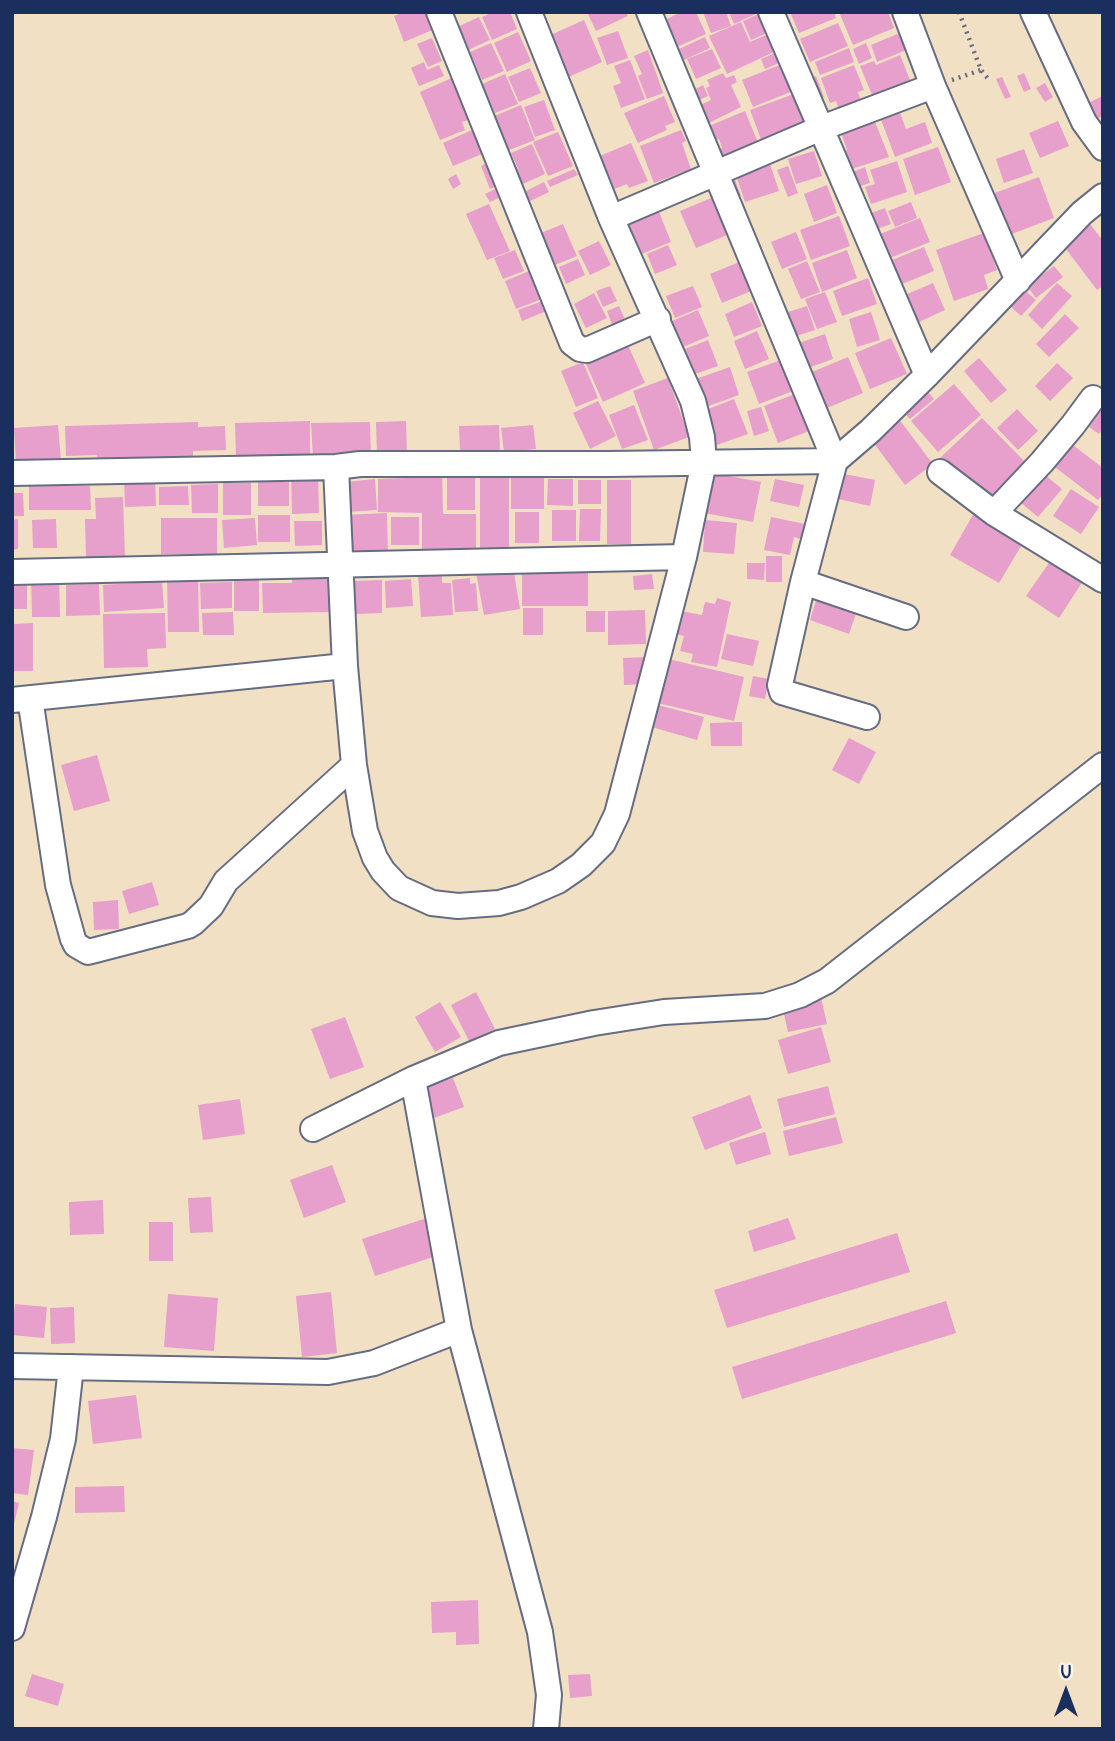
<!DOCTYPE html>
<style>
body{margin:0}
#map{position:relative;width:1115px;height:1741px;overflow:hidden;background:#f2e0c4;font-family:"Patrick Hand",sans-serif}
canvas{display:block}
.frame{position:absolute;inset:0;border:14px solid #1b2f5e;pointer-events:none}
.north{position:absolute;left:1031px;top:1657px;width:70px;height:70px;-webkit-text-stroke:5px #f7f3e8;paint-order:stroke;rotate:0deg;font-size:19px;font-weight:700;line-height:28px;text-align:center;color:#1b2f5e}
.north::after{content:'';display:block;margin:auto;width:24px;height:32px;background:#1b2f5e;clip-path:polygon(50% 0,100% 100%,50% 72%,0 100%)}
</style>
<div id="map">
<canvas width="1115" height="1741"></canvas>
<div class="frame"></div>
<div class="north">U</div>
</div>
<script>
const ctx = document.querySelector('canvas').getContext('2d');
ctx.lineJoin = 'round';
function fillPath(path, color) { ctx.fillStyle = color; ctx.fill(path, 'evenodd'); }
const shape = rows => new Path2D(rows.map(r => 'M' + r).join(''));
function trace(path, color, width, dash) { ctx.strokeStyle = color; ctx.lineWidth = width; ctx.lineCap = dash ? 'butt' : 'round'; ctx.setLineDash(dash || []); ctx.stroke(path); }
const building = shape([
 [404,12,430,12,437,28,404,42,394,16],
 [493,12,510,12,517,29,492,40,482,17],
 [587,12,626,12,628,16,596,31],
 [681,12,696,12,706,34,677,47,665,20],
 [703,12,726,12,731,26,711,33],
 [729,12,760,12,734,24],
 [763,12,776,29,751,40,743,21],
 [790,12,834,12,836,18,799,33],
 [839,12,888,12,894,28,853,45],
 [479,17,490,40,464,52,453,29],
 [584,20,602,62,562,80,544,38],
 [741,22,750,42,771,33,778,50,727,74,709,36],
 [838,23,848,46,810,62,800,39],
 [618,31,628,58,607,65,597,38],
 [518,32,531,61,507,72,494,43],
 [902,32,909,49,877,62,871,45],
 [705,37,710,48,684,60,679,49],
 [432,38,442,61,428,67,417,44],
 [491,43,504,71,482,80,470,52],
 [866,43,872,58,859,64,853,49],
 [849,48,854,62,820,75,815,62],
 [712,49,721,68,696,79,687,59],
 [648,50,663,93,647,99,638,76,642,74,634,56],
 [782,50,786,60,765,69,761,59],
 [900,55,910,80,873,97,860,66,874,61,876,65],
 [630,60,645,99,621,108,613,86,621,83,614,66],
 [424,62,427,70,439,65,444,76,419,86,411,68],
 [782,64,793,91,753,107,742,80],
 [854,65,864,90,858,92,861,101,839,110,836,101,830,103,821,78],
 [530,68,541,93,519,102,508,77],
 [723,73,726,78,734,75,737,82,731,85,741,107,705,125,696,107,711,100,706,88,710,86,707,80],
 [1024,73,1031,89,1024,92,1017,76],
 [505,74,518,104,495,113,482,84],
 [816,76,824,97,817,100,809,78],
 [454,77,471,119,462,122,465,130,440,140,420,92],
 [1002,77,1011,97,1005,99,996,79],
 [1045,83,1053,97,1045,102,1036,88],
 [703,85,708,96,697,101,692,91],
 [794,94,806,125,762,142,750,110],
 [664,96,675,122,665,126,667,130,638,143,624,113],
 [1103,96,1103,116,1096,119,1088,103],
 [544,100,555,130,535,137,524,107],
 [521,105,535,140,501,153,487,119],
 [899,110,906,129,925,122,932,143,895,157,880,117],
 [745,111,759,145,748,149,747,146,716,159,713,151,722,148,719,139,715,141,709,126],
 [873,117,889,157,845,171,838,153,847,150,840,129],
 [1058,121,1069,146,1040,158,1029,133],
 [472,130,482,154,453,166,443,143],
 [681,130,686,141,682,143,691,169,654,183,640,146],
 [558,132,573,166,548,176,533,142],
 [631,143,648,181,629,188,627,184,604,193,590,160],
 [532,144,545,174,514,188,504,166,513,161,520,173,511,153],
 [938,147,951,182,915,195,903,159],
 [1024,149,1033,173,1004,183,996,159],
 [814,151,822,176,796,184,788,159],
 [897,161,907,192,871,204,865,187,875,184,870,170],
 [489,162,499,185,490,189,481,166],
 [770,164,779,191,745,202,736,175],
 [788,166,798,193,788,197,777,170],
 [865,167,870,183,858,187,853,172],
 [574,169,578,175,550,187,547,181],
 [456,174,461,184,453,189,448,179],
 [734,177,741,196,732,199,725,179],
 [1039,177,1054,218,1001,238,986,196],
 [544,182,549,192,528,202,524,192],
 [827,185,837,213,814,222,804,194],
 [495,189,499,198,490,202,485,194],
 [716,196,732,233,696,248,680,211],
 [655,202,671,242,634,257,618,218],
 [911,202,917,218,895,227,888,211],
 [489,204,510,251,487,260,466,214],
 [885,208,891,224,872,231,866,215],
 [839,216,850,246,811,260,800,230],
 [920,218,930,242,890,258,880,234],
 [1087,220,1103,241,1103,286,1097,290,1060,241],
 [563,224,577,256,550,267,536,235],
 [796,232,807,259,782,269,771,242],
 [984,233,997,270,984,275,988,289,954,301,936,250],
 [599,241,611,265,590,275,578,251],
 [668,245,677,265,655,274,647,254],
 [924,247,934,271,902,284,892,260],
 [515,250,524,271,503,279,494,258],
 [847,250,857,278,822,292,812,263],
 [578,259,585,275,566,284,559,267],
 [744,260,756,289,722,303,710,274],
 [807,261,820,292,801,299,788,269],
 [1054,266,1063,277,1036,298,1027,286],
 [534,269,545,298,516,309,505,281],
 [868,278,877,304,842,316,833,291],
 [933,283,945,310,917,323,905,295],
 [1057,283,1072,296,1042,329,1028,315],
 [610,286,617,301,603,307,596,291],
 [693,286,702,307,675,318,666,296],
 [1022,288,1036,300,1021,316,1008,304],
 [825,292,837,322,817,329,805,299],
 [594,293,607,318,586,328,574,304],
 [545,300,549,310,522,321,518,310],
 [752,302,762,326,734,337,725,314],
 [619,306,626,322,613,327,607,311],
 [807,306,815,330,796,336,788,312],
 [698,310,709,336,676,350,665,324],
 [871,312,880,340,857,347,849,319],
 [1065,314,1079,328,1049,357,1036,344],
 [757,331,769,359,745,369,734,341],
 [825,334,833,359,808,368,799,343],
 [624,336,645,383,603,402,582,355],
 [891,338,907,374,870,389,855,353],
 [708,340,718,366,689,376,680,351],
 [848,357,863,393,822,410,807,374],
 [979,358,1007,390,991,403,964,371],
 [784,359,796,390,759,404,747,372],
 [583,362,598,398,576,407,561,371],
 [1057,363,1073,378,1050,401,1035,386],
 [730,367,739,395,703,408,693,380],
 [668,378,689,437,654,450,633,391],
 [954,384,981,415,938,452,911,421],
 [923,386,934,399,910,419,899,407],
 [1103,393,1103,428,1099,434,1082,422],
 [795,394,809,431,778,443,764,406],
 [734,399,748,434,711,447,698,413],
 [598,401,616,436,590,449,573,413],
 [634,405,648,440,622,449,609,415],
 [761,407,769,431,754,436,747,411],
 [1017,409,1038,431,1018,450,997,428],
 [898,418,933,464,905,485,870,438],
 [982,418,1027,464,984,504,940,458],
 [310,421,310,458,236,459,235,423],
 [406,421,407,456,377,457,376,422],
 [198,422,198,427,225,426,226,450,193,451,193,459,98,462,97,455,66,456,65,426],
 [370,422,371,456,313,458,311,423],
 [58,425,61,461,16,464,14,428],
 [499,425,500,451,460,452,459,426],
 [533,425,536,449,504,452,501,428],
 [1065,439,1103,468,1103,494,1098,500,1047,461],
 [442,468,443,514,476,514,476,553,422,553,422,513,378,512,378,479,407,478,407,469],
 [480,470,509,470,509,550,480,550],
 [707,472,761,482,753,522,699,512],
 [291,473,318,473,319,513,292,514],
 [447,473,475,473,475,510,447,510],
 [839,473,875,480,870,506,834,498],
 [1044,474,1062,489,1038,517,1020,502],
 [511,475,544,476,544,509,511,509],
 [155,476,156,506,125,507,124,477],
 [375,479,377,510,348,512,346,482],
 [548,479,573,479,573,506,547,505],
 [775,479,804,485,799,507,770,501],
 [578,480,601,480,601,504,578,504],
 [607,480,631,480,631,544,607,544],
 [258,482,289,482,289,506,258,506],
 [223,483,251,483,251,515,223,515],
 [218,484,218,513,192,513,191,485],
 [29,486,90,486,91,510,29,510],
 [188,486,189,505,159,505,159,487],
 [1071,489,1099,507,1081,534,1053,516],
 [12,493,23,493,24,516,12,516],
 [123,497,125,558,86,560,85,519,96,519,95,498],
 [580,509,601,509,600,541,579,541],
 [552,510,576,510,576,541,552,541],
 [515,512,539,512,539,543,515,543],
 [387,513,388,555,344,556,343,515],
 [974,513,1024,541,999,583,950,555],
 [258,515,290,515,290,542,258,542],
 [391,517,419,517,419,545,391,545],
 [771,517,805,524,801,539,794,537,790,555,764,550],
 [161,518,217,518,217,554,161,554],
 [255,518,257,545,224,548,222,520],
 [18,519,18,549,12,550,12,520],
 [56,519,57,548,33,548,32,520],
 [705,520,737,523,734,554,703,552],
 [294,521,322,521,322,545,295,546],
 [766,556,782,556,782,582,766,582],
 [1051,560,1083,581,1059,618,1026,596],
 [747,563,765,563,764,580,747,579],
 [513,567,520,609,484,615,476,573],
 [234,571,259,571,259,611,234,611],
 [292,571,332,571,332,612,263,613,262,583,292,583],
 [522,571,588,571,588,606,522,606],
 [442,572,442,583,451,583,453,615,421,617,418,574],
 [12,574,27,574,27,609,12,609],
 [31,574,59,574,60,617,32,617],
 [652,574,654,589,634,590,633,576],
 [167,576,198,576,199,632,168,632],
 [470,578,470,584,476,583,478,611,455,612,452,580],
 [411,579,413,606,386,608,385,581],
 [382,580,382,613,355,614,355,581],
 [162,581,164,608,104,612,103,585],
 [232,582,232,608,201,609,200,583],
 [99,584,100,615,66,616,66,585],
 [819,591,859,605,849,634,810,620],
 [717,598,731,602,717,667,691,662,693,654,680,651,684,636,676,634,681,611,702,615,705,602,715,604],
 [523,608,543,608,543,635,523,635],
 [645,610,646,644,608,645,608,611],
 [586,611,605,611,605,632,586,632],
 [233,612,234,635,203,635,202,613],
 [165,613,166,648,147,649,148,667,104,668,103,614],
 [33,623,33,671,12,671,12,624],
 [727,634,759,641,753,666,721,659],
 [649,657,650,684,624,685,623,658],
 [664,658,744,677,734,721,653,702],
 [753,676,769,679,765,699,749,696],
 [654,704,704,717,697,740,648,726],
 [742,722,742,746,711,746,710,723],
 [849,738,876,752,859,784,832,770],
 [97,755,110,801,74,811,61,765],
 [152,882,159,905,129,914,122,891],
 [118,900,119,929,94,930,93,902],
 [476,992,495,1029,469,1041,451,1005],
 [820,993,827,1024,788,1032,781,1001],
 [440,1002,461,1037,435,1052,415,1017],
 [345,1017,364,1067,330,1079,311,1029],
 [821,1027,831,1062,788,1074,778,1040],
 [453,1078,464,1107,431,1119,421,1090],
 [828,1086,835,1114,784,1127,777,1099],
 [750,1095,762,1128,705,1150,692,1117],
 [240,1099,245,1134,203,1140,198,1105],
 [836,1117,843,1143,789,1156,783,1131],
 [765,1132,771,1154,736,1165,729,1143],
 [332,1165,346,1202,304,1218,290,1180],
 [211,1197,213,1232,190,1233,188,1198],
 [103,1200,104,1234,70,1235,69,1202],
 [427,1218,439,1255,375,1276,362,1239],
 [788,1218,796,1239,754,1252,748,1231],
 [149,1222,173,1222,173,1261,149,1261],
 [897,1233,910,1272,727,1328,714,1290],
 [331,1292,337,1353,302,1357,296,1296],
 [168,1294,218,1298,214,1351,164,1347],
 [946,1301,956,1333,742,1399,732,1367],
 [15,1304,47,1307,44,1338,12,1335],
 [74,1307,75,1343,51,1344,50,1308],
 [136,1395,142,1438,93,1444,88,1401],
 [12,1448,34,1450,28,1495,12,1493],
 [124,1486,125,1512,75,1513,75,1487],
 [12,1501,19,1503,13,1528,12,1528],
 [478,1600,479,1644,456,1645,456,1632,432,1633,431,1602],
 [32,1674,64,1684,58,1706,25,1696],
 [590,1674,592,1696,570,1698,568,1675]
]);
const path = shape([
 [959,12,981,70,990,81],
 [952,80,981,70]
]);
const street = shape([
 [439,12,572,343,580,349,587,350,658,319],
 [649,12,835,461,803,582,780,685,782,692,867,717],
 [771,12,927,375],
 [905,12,933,86,1018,281],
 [1033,12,1084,122,1103,148],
 [611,218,819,129,933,86],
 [940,472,994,513,1103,580],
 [12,473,336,467,360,464,608,464,835,461,870,431,927,375,1082,213,1103,196],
 [994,513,1042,462,1073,425,1093,398],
 [12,572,684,557],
 [803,582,906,617],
 [345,666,354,765,365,831,375,858,383,871,399,888,432,903,458,906,499,903,521,897,558,881,581,865,603,843,617,814,684,557,704,462,702,437,693,401,611,218,529,12],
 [30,698,58,885,73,939,76,945,88,952,188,926,193,923,211,906,226,881,354,765],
 [12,700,345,666,336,467],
 [413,1079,459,1330],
 [313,1129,413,1079,499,1043,594,1023,664,1012,765,1006,800,995,827,981,1103,765],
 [12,1366,328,1372,374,1363,459,1330,540,1632,549,1695,546,1729],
 [12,1628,44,1517,63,1439,71,1367]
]);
fillPath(building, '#e79fcb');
trace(street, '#666d82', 28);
trace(path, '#666d82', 4.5, [2, 5]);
trace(street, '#fff', 24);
</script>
